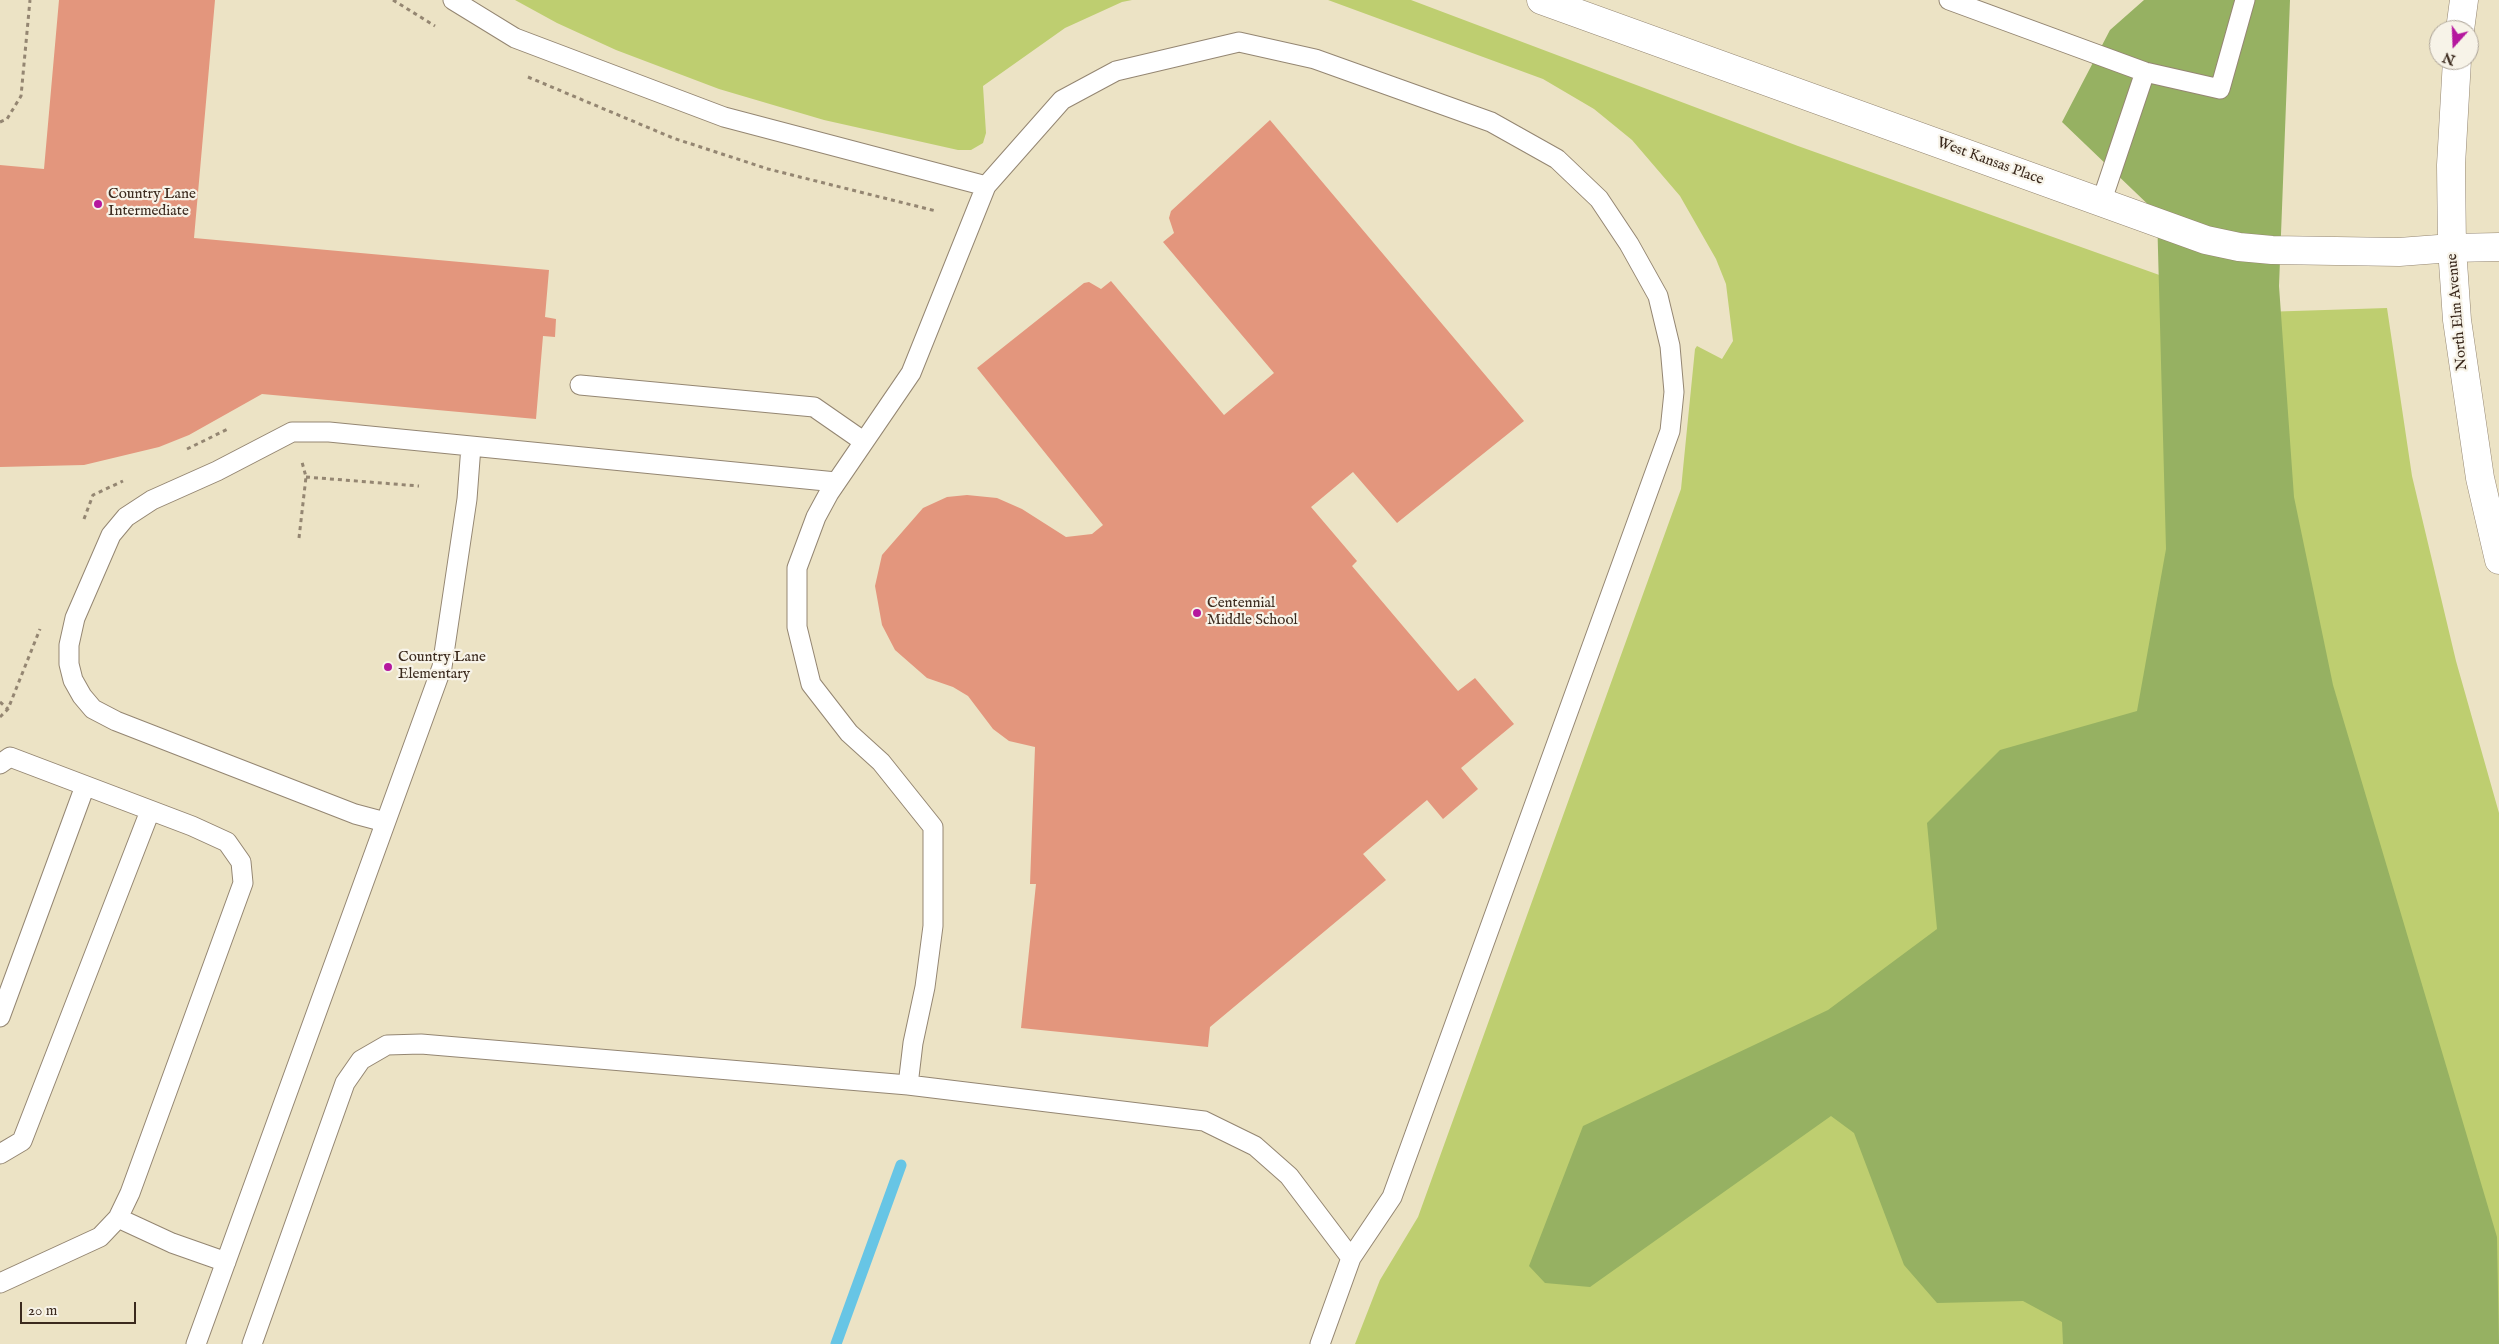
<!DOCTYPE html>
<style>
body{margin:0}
#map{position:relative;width:2499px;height:1344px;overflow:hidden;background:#ece3c5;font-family:"IM FELL English",serif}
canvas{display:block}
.north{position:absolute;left:2429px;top:20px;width:50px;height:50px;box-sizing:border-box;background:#f7f3e8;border:1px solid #aca397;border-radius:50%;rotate:200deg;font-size:14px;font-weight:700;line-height:20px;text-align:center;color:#3b2a1e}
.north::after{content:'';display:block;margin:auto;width:18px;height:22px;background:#b5179e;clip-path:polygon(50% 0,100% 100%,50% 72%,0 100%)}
.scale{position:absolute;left:20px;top:1302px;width:116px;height:22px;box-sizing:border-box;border:2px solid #3b2a1e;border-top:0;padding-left:6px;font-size:15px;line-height:18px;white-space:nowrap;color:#3b2a1e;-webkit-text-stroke:4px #f7f3e8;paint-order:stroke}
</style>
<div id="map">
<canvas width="2499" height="1344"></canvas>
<div class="north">N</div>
<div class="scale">20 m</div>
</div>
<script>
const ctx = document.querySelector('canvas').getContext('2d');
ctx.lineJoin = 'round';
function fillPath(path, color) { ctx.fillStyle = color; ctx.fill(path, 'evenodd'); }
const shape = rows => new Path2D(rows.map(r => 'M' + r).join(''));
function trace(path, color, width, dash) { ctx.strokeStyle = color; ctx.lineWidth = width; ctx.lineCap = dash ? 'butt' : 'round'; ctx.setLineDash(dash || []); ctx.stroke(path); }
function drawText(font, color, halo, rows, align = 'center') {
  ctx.font = font + ' "IM FELL English",serif'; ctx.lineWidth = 4.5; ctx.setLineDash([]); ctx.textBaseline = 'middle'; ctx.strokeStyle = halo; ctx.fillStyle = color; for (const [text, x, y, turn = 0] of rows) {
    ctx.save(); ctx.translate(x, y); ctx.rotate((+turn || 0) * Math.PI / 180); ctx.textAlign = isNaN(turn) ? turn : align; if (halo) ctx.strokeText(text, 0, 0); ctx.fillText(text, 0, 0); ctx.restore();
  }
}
const green = shape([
 [515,0,1132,0,1122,2,1065,28,983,86,986,133,983,143,971,150,958,150,824,120,719,89,616,50,557,23],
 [1328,0,1411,0,1798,146,2263,312,2387,308,2412,476,2456,661,2499,813,2499,1344,1355,1344,1380,1280,1418,1217,1681,489,1695,349,1697,346,1722,359,1733,341,1726,284,1716,259,1680,196,1632,140,1594,109,1543,79]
]);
const forest = shape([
 [2144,0,2290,0,2279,286,2294,497,2333,685,2497,1237,2499,1344,2063,1344,2062,1322,2023,1301,1937,1303,1904,1265,1854,1133,1831,1116,1590,1287,1545,1283,1529,1266,1583,1126,1828,1010,1937,929,1927,823,2000,750,2137,711,2166,549,2157,213,2062,122,2110,30]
]);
const stream = shape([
 [836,1344,901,1165]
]);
const building = shape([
 [59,0,215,0,194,238,549,270,545,317,556,319,555,337,543,336,536,419,262,394,189,435,159,447,84,465,0,467,0,165,44,169],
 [1270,120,1524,421,1397,523,1353,472,1311,507,1357,561,1352,566,1458,691,1475,678,1514,724,1461,768,1478,789,1443,819,1427,800,1363,854,1386,880,1210,1027,1208,1047,1021,1028,1036,884,1030,884,1035,747,1009,741,993,729,968,696,953,687,927,678,895,650,882,625,875,586,882,555,923,508,947,497,967,495,997,498,1022,509,1066,537,1092,534,1103,525,977,368,1084,283,1089,282,1101,289,1111,281,1224,415,1274,373,1163,242,1174,233,1169,218,1171,211]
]);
const path = shape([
 [393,0,435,26],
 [528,77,673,138,768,169,936,211],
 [0,122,7,119,21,96,30,0],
 [187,449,228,429],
 [306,477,419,486],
 [84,519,93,495,123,481],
 [299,538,306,477,302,462],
 [0,702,8,709],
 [0,717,8,709,40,629]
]);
const lane = shape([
 [453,0,515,38,724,117,986,186],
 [1949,0,2145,72,2220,89,2245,0],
 [2101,203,2145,72],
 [580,385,814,407,863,441],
 [0,764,10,757,192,826,227,842,241,862,243,883,130,1193,118,1218,100,1237,0,1283],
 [385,822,355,814,116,721,93,709,82,696,73,680,69,664,69,645,75,618,111,535,126,517,152,500,217,471,292,432,329,432,836,482],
 [0,1017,85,786],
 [908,1085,913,1043,925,987,933,926,933,827,881,762,849,733,811,684,797,627,797,568,816,517,829,493,911,373,986,186,1062,100,1116,71,1239,42,1315,59,1491,122,1557,159,1599,199,1629,244,1658,296,1670,346,1674,392,1670,431,1392,1197,1351,1258,1320,1344],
 [0,1154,22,1141,150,811],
 [118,1218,172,1243,226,1262],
 [196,1344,442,667,467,499,471,446],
 [252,1344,345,1083,361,1060,387,1045,421,1044,908,1085,1204,1121,1255,1146,1289,1176,1351,1258]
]);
const street = shape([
 [1541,0,2206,240,2239,247,2272,250,2399,252,2452,248]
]);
const secondary = shape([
 [2460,30,2464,0],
 [2457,60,2451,165,2452,248,2457,320,2480,478,2499,560],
 [2452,248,2499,247]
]);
const markers = [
 [98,204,5,"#b5179e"],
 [1197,613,5,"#b5179e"],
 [388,667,5,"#b5179e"]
];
const streetNames = [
 ["West Kansas Place",1990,162,20],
 ["North Elm Avenue",2458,312,-95]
];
const poiNames = [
 ["Country Lane",108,195],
 ["Intermediate",108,212],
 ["Centennial",1207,604],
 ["Middle School",1207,621],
 ["Country Lane",398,658],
 ["Elementary",398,675]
];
fillPath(green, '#bece70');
fillPath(forest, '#96b162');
trace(stream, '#67c5e5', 11);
fillPath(building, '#e3967d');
trace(lane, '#948672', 21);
trace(street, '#948672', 29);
trace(secondary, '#948672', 29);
trace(path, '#948672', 3, [4, 4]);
trace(lane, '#fff', 19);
trace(street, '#fff', 28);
trace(secondary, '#fff', 28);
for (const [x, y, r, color] of markers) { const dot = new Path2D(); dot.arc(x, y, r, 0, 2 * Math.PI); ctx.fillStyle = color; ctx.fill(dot); trace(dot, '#f7f3e8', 2); }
drawText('15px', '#3b2a1e', '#f7f3e8', streetNames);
drawText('15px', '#3b2a1e', '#f7f3e8', poiNames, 'left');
</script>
